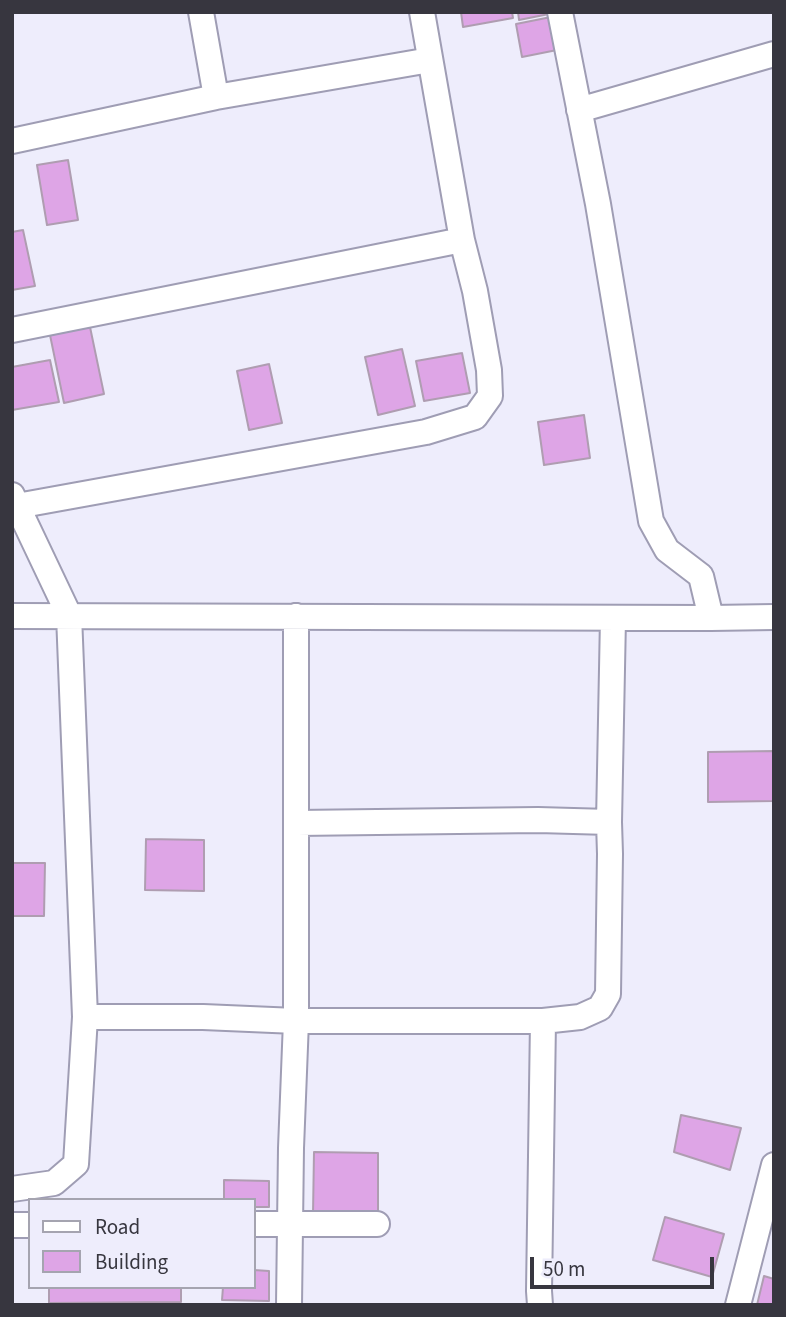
<!DOCTYPE html>
<style>
body{margin:0}
#map{position:relative;width:786px;height:1317px;overflow:hidden;background:#eeedfc;font-family:"Source Sans 3",sans-serif}
canvas{display:block}
.frame{position:absolute;inset:0;border:14px solid #37363f;pointer-events:none}
.legend{position:absolute;left:28px;top:1198px;width:228px;height:91px;box-sizing:border-box;background:#eeedfc;border:2px solid #a5a4b0;margin:0;padding:9px 12px;list-style:none;font-size:21px;color:#37363f}
.legend li{display:flex;align-items:center;gap:14px;height:35px}
.legend b{width:35px;border:2px solid #a5a4b0}
.scale{position:absolute;left:530px;top:1257px;width:184px;height:32px;box-sizing:border-box;border:4px solid #37363f;border-top:0;padding-left:9px;font-size:21px;line-height:24px;white-space:nowrap;color:#37363f;-webkit-text-stroke:5px #eeedfc;paint-order:stroke}
</style>
<div id="map">
<canvas width="786" height="1317"></canvas>
<div class="frame"></div>
<ul class="legend">
<li><b style="height:9px;background:#fff"></b>Road</li>
<li><b style="height:19px;background:#dea5e6"></b>Building</li>
</ul>
<div class="scale">50 m</div>
</div>
<script>
const ctx = document.querySelector('canvas').getContext('2d');
ctx.lineJoin = 'round';
function fillPath(path, color) { ctx.fillStyle = color; ctx.fill(path, 'evenodd'); }
const shape = rows => new Path2D(rows.map(r => 'M' + r).join(''));
function trace(path, color, width, dash) { ctx.strokeStyle = color; ctx.lineWidth = width; ctx.lineCap = dash ? 'butt' : 'round'; ctx.setLineDash(dash || []); ctx.stroke(path); }
const building = shape([
 [461,12,512,12,513,18,463,27,461,12],
 [518,12,554,12,554,13,519,20,518,12],
 [551,17,557,50,522,57,516,24,551,17],
 [68,160,78,220,47,225,37,165,68,160],
 [23,230,35,286,12,290,12,232,23,230],
 [90,327,104,394,64,403,50,335,90,327],
 [402,349,415,406,378,415,365,357,402,349],
 [462,353,470,393,424,401,416,361,462,353],
 [50,360,59,402,12,410,12,367,50,360],
 [269,364,282,423,249,430,237,371,269,364],
 [584,415,590,458,544,465,538,422,584,415],
 [774,751,774,801,708,802,708,752,774,751],
 [146,839,204,840,204,891,145,890,146,839],
 [12,863,45,863,44,916,12,916,12,863],
 [681,1115,741,1128,730,1170,674,1152,681,1115],
 [314,1152,378,1153,378,1214,313,1214,314,1152],
 [224,1180,269,1181,269,1207,254,1207,254,1200,224,1200,224,1180],
 [665,1217,724,1234,712,1277,653,1260,665,1217],
 [254,1270,269,1271,269,1301,222,1300,223,1287,254,1287,254,1270],
 [764,1276,774,1279,774,1305,757,1305,764,1276],
 [49,1287,181,1287,181,1302,49,1303,49,1287]
]);
const street = shape([
 [201,12,216,97],
 [560,12,598,204,651,521,667,550,701,576,711,618],
 [579,110,774,54],
 [12,141,216,97,430,60],
 [12,330,462,240,422,12],
 [12,495,69,615,85,1017,76,1164,54,1183,12,1189],
 [17,506,426,432,475,417,490,396,489,370,475,291,462,240],
 [12,616,711,618,774,617],
 [297,823,538,820,609,822],
 [85,1017,203,1017,296,1021,543,1021,580,1017,600,1008,608,994,610,854,609,822,613,618],
 [254,1224,377,1224],
 [12,1225,30,1225],
 [289,1305,291,1148,296,1021,296,616],
 [540,1305,539,1291,543,1021],
 [738,1305,774,1165]
]);
fillPath(building, '#dea5e6');
trace(building, '#af9db1', 2);
trace(street, '#9f9db4', 28);
trace(street, '#fff', 24);
</script>
